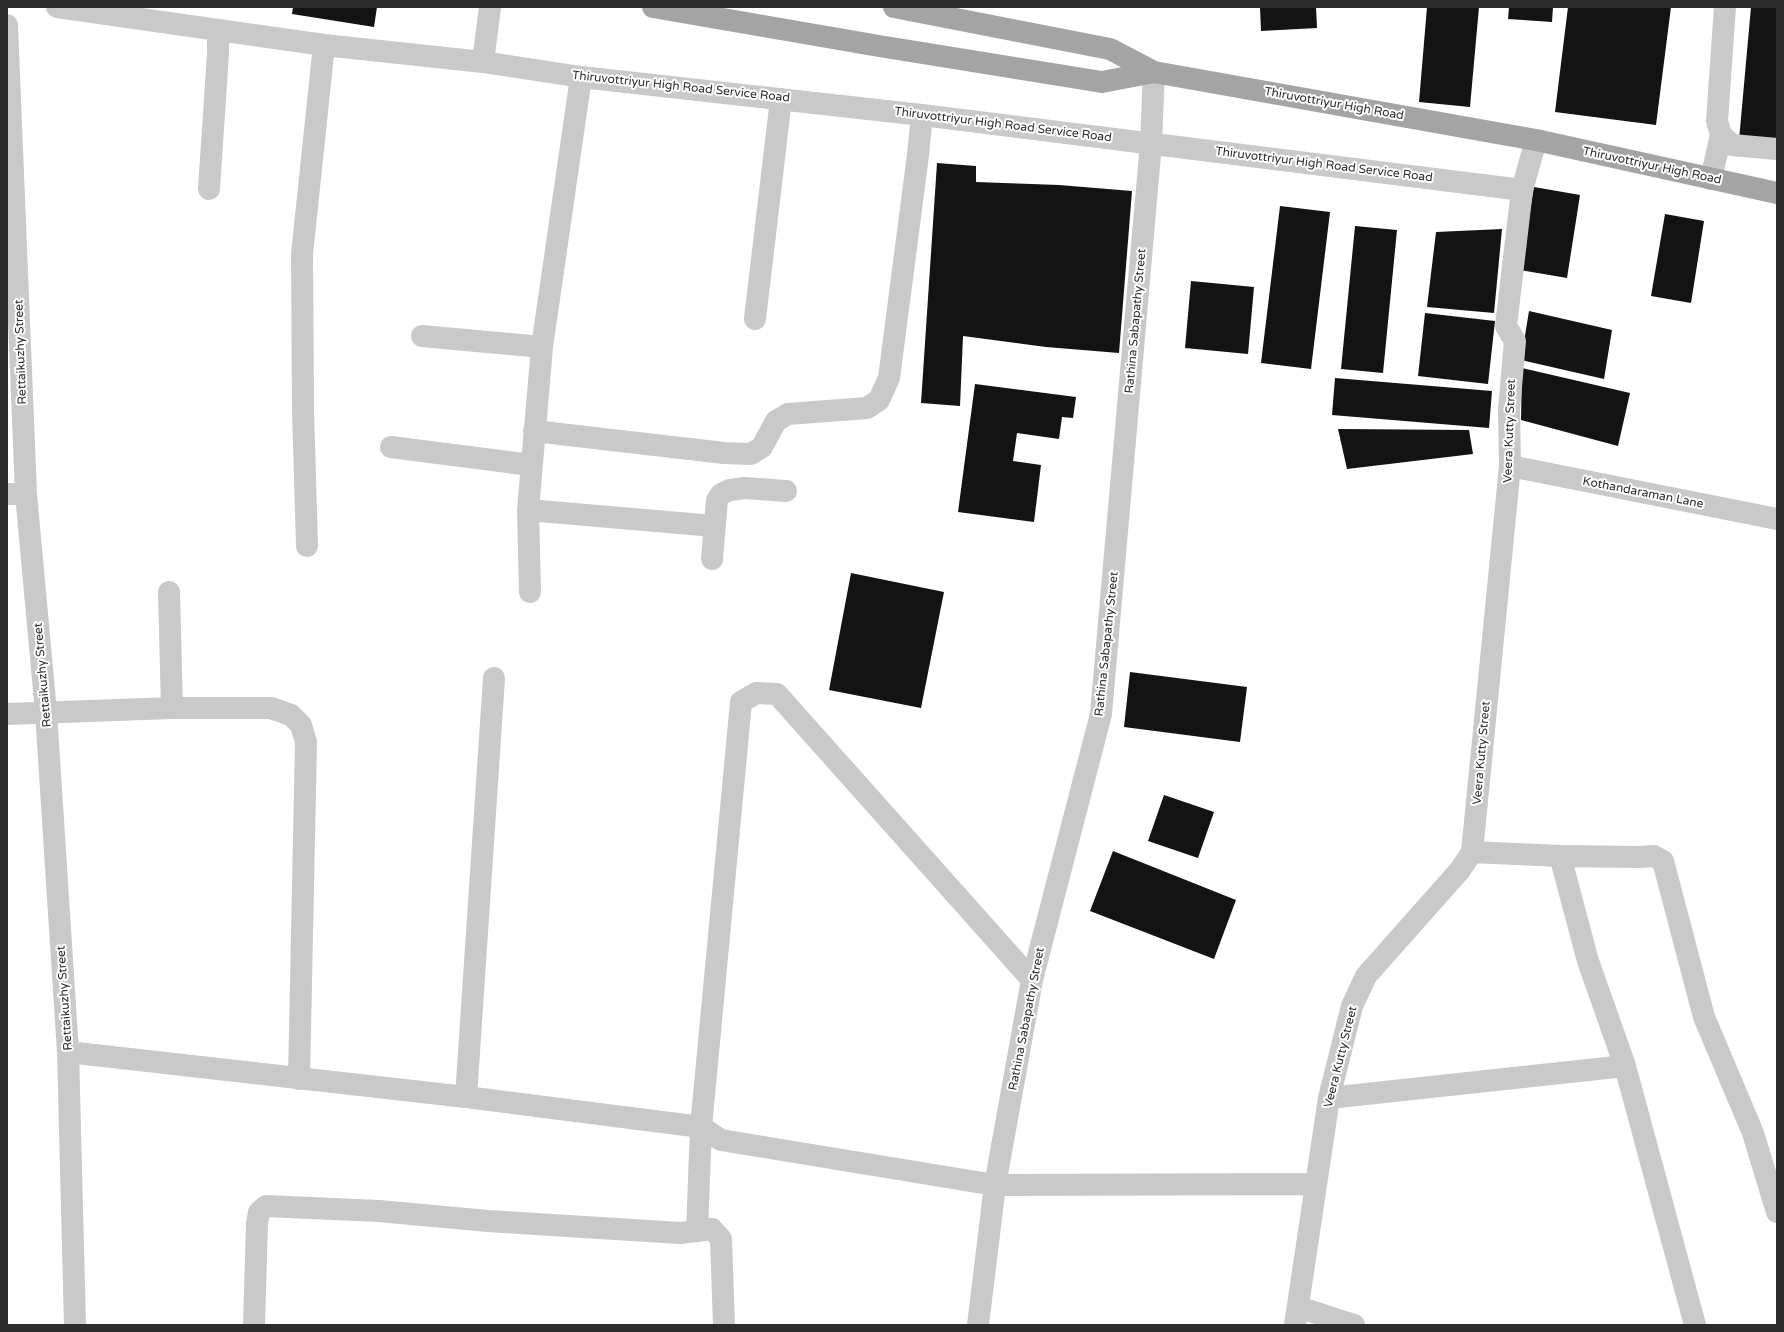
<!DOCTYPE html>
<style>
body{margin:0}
#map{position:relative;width:1784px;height:1332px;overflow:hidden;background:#fff;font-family:"Varela Round",sans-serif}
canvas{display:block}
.frame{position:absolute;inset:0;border:8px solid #2c2c2c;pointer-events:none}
</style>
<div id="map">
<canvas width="1784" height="1332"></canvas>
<div class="frame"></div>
</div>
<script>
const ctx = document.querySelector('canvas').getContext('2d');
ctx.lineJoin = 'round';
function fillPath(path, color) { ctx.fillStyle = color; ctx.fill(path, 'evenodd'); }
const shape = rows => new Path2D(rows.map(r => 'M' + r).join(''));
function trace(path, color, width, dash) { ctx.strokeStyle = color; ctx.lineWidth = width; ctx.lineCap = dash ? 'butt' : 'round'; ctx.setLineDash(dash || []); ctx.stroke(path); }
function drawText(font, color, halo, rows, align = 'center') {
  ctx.font = font + ' "Varela Round",sans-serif'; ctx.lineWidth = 4; ctx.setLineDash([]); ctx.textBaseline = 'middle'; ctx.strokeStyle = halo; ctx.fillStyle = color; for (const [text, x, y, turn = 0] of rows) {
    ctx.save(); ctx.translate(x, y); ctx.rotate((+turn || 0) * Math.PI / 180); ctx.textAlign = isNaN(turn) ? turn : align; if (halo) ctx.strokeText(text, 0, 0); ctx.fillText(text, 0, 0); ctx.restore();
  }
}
const building = shape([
 [293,7,377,7,374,27,292,14],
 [1260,7,1316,7,1317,28,1261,31],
 [1427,7,1479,7,1470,107,1419,102],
 [1509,7,1553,7,1552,22,1508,19],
 [1568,7,1671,7,1656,125,1555,112],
 [1751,7,1777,7,1777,143,1739,140],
 [937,163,976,166,976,182,1059,185,1132,191,1119,353,1046,347,963,336,960,406,921,403],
 [1534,187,1580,195,1567,278,1520,270],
 [1280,206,1330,212,1311,369,1261,363],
 [1665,214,1704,221,1691,303,1651,296],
 [1355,226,1397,230,1383,373,1341,369],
 [1502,229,1494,313,1427,307,1436,232],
 [1191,281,1254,287,1248,354,1185,348],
 [1529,311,1612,330,1604,379,1521,360],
 [1425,313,1495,321,1488,384,1418,376],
 [1522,368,1630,393,1618,446,1521,420],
 [1335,378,1492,391,1489,428,1332,415],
 [975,384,1076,397,1073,418,1062,417,1059,439,1017,433,1013,461,1041,465,1034,522,958,512],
 [1338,429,1469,430,1473,454,1347,469],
 [851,573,944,592,921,708,829,690],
 [1130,672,1247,687,1240,742,1124,727],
 [1164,795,1214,812,1198,858,1148,841],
 [1113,851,1236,900,1214,959,1090,911]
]);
const minor = shape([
 [57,7,324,45,483,62,581,77,922,115,1522,190],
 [1725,7,1717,121,1721,135,1732,145,1777,149],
 [7,25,26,494,46,712,68,1052,75,1325],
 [483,62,490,7],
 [1711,179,1721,135],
 [209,189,218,53,218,30],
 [755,319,781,99],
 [422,336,542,347],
 [534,431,724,453,751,454,762,447,776,421,788,414,867,408,879,400,889,378,918,155,922,115],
 [391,447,531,465],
 [1510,466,1777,519],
 [7,494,26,494],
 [528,510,714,526],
 [307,546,303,409,302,254,324,45],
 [712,559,717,500,721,494,730,490,745,488,786,491],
 [169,592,172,708],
 [530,592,528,510,542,347,581,77],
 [7,714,172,708,271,708,291,715,301,725,306,742,299,1079],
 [1472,852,1560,856,1639,857,1654,856,1663,861,1704,1017,1753,1133,1777,1212],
 [1560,856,1588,961,1625,1066,1695,1325],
 [68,1052,466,1097,701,1127,721,1140,995,1185,1315,1184],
 [466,1097,494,678],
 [1329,1098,1625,1066],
 [1298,1307,1354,1325],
 [254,1325,257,1223,259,1212,266,1206,379,1211,488,1221,680,1233,697,1231],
 [724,1325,721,1239,712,1229,697,1231,701,1127,741,702,756,693,777,694,1032,980],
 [978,1325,995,1185,1032,980,1101,714,1151,143,1154,72],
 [1295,1325,1329,1098,1352,1006,1366,976,1460,870,1472,852,1510,466,1509,410,1515,341,1506,326,1522,190,1536,140]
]);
const major = shape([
 [653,7,879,46,1102,82,1154,72],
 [894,7,1110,49,1154,72,1536,140,1777,193]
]);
const streetNames = [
 ["Thiruvottriyur High Road Service Road",681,87,6],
 ["Thiruvottriyur High Road",1334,104,10],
 ["Thiruvottriyur High Road Service Road",1003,125,7],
 ["Thiruvottriyur High Road Service Road",1324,165,7],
 ["Thiruvottriyur High Road",1652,166,12],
 ["Rathina Sabapathy Street",1136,321,-85],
 ["Rettaikuzhy Street",21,352,-92],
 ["Veera Kutty Street",1510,431,-88],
 ["Kothandaraman Lane",1643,493,11],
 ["Rathina Sabapathy Street",1107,644,-84],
 ["Rettaikuzhy Street",43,675,-95],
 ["Veera Kutty Street",1482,753,-85],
 ["Rettaikuzhy Street",65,998,-94],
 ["Rathina Sabapathy Street",1027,1019,-79],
 ["Veera Kutty Street",1341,1057,-76]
];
fillPath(building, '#131313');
trace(minor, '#c9c9c9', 22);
trace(major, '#a4a4a4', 22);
drawText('12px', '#2c2c2c', '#fff', streetNames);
</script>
